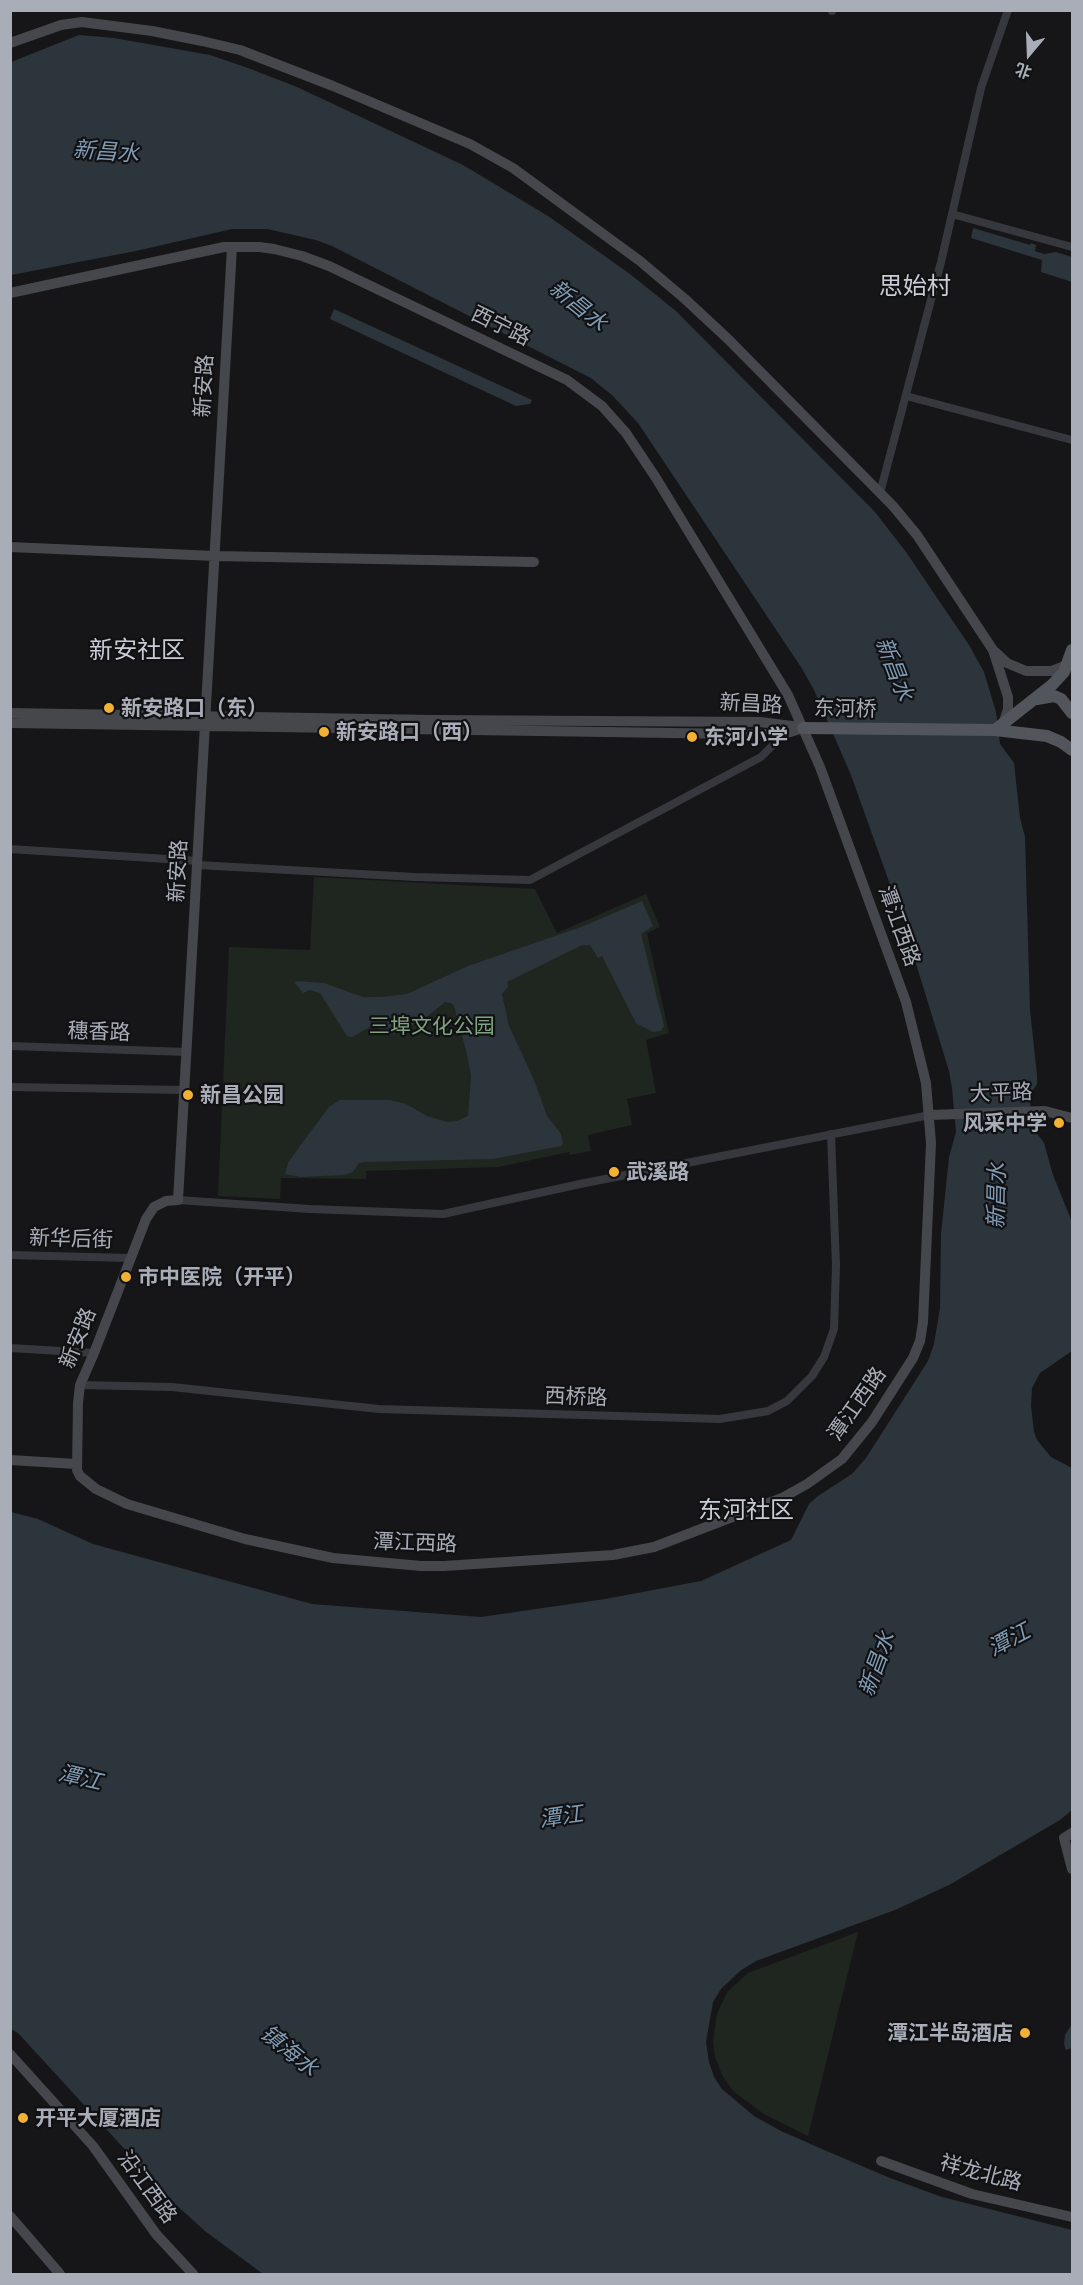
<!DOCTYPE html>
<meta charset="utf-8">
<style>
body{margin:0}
#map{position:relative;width:1083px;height:2285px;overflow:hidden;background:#161618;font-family:"Asap Condensed","Noto Sans SC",sans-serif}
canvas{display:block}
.frame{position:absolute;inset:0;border:12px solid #a8adb8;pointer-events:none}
.north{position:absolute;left:999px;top:24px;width:60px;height:60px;-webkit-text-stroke:4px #111113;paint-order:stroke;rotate:199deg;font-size:16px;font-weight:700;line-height:24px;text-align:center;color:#a8adb8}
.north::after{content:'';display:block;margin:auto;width:21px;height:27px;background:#a8adb8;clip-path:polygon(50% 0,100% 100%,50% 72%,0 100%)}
</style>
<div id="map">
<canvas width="1083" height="2285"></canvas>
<div class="frame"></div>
<div class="north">北</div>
</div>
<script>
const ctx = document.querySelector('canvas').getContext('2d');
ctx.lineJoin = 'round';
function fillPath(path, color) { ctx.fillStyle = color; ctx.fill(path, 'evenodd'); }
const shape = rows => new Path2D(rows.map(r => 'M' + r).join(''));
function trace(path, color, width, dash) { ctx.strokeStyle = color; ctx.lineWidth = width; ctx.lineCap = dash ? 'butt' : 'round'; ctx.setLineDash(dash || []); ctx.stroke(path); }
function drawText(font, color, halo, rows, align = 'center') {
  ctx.font = font + ' "Asap Condensed","Noto Sans SC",sans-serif'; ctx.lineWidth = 4.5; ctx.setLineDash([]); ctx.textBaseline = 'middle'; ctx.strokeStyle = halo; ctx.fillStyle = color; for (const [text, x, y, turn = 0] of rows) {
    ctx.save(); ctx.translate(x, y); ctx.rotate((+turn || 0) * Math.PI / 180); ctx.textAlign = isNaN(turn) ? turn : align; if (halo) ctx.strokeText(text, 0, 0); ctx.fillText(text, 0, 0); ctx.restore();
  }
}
const green = shape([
 [314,877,535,889,557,933,646,894,660,927,647,933,669,1033,646,1040,656,1093,627,1099,632,1125,588,1135,591,1151,570,1155,569,1152,499,1167,366,1171,366,1179,281,1178,280,1199,218,1196,229,947,310,950],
 [858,1932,808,2136,764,2114,733,2091,722,2075,715,2057,713,2041,717,2013,728,1991,748,1973]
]);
const water = shape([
 [79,35,114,38,210,55,248,68,297,87,463,165,548,216,630,274,676,311,875,512,906,552,969,645,984,672,996,712,1000,744,1014,763,1020,818,1025,837,1030,1010,1037,1075,1037,1084,1030,1095,1031,1129,1039,1136,1044,1143,1053,1175,1072,1222,1072,1351,1040,1373,1032,1388,1031,1406,1034,1432,1037,1440,1051,1457,1072,1468,1072,1810,1060,1820,949,1885,895,1910,756,1961,740,1971,721,1989,713,2002,706,2042,709,2062,714,2077,722,2089,754,2116,781,2131,829,2152,890,2178,942,2197,1072,2230,1072,2274,263,2274,205,2231,174,2203,18,2033,11,2029,11,1512,38,1519,93,1544,312,1604,481,1617,605,1599,701,1581,791,1540,809,1504,818,1496,852,1474,866,1458,928,1361,934,1344,940,1308,941,1234,949,1157,956,1132,952,1088,949,1071,902,918,851,775,814,690,801,667,638,423,613,396,591,378,579,372,332,246,316,240,267,229,232,229,136,251,11,275,11,62],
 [973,228,1030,245,1031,243,1036,245,1035,251,1044,254,1056,252,1072,257,1072,282,1041,272,1042,260,971,238],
 [334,309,532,400,530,404,516,406,330,319],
 [642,901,653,926,641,934,664,1026,661,1031,653,1032,636,1023,602,956,598,958,590,945,582,945,507,982,508,987,502,994,509,1026,534,1080,547,1116,561,1134,563,1144,561,1146,493,1159,364,1162,359,1163,353,1172,344,1175,301,1177,285,1174,288,1163,308,1135,329,1107,340,1100,390,1100,406,1104,427,1116,447,1122,457,1121,468,1116,471,1076,467,1054,454,1006,451,1003,445,1002,424,1019,396,1033,390,1035,381,1033,375,1024,352,1037,347,1036,320,993,310,990,303,993,295,983,297,981,324,983,363,997,381,997,407,994,468,966,584,926],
 [1072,2024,1072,2048,1066,2050,1064,2044,1065,2035]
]);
const street = shape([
 [832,11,832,10],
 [952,214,1072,247],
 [906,396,1072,440],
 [880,493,941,262,981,88,1008,10],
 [10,849,198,861],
 [198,865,415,877,530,880,761,757,784,734],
 [10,1046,187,1052],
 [10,1087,184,1090],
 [178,1200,310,1209,443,1214,580,1184,930,1115],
 [10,1255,130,1258],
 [10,1348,94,1353],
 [80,1385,172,1387,379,1409,720,1419,768,1411,787,1401,812,1376,824,1357,834,1329,836,1266,831,1134]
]);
const secondary = shape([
 [10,43,61,25,82,22,152,31,202,41,240,50,333,86,470,144,513,168,640,261,685,299,728,339,893,506,917,535,993,650,1008,697,1008,709,1003,724],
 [10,293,224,247,259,247,274,249,302,256,329,266,567,380,602,406,626,433,656,478,788,695,820,767,906,1002,926,1083,931,1143,923,1322,920,1341,913,1358,872,1422,842,1459,807,1484,782,1498,654,1547,613,1555,444,1566,421,1566,333,1558,245,1539,127,1504,96,1489,80,1476,77,1470,78,1403,80,1385,94,1353,146,1219,154,1207,166,1201,178,1200,232,247],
 [10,547,215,556,534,562],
 [994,651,1007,663,1026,671,1052,671,1067,665],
 [10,713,433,720,760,722,800,727],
 [10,723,737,734,784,734,803,728],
 [930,1115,1045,1111,1072,1118],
 [10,1460,76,1464],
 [1072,1833,1064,1838,1072,1869],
 [10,2054,93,2146,156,2234,193,2274],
 [881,2161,972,2194,1072,2217],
 [10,2216,60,2274]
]);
const primary = shape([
 [1037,699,1054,696,1061,699,1072,713],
 [803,728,995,730,1047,736,1061,742,1072,750],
 [995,730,1052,685,1064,672,1072,650]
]);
const markers = [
 [109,708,6,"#f2b134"],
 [324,732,6,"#f2b134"],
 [692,737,6,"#f2b134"],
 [188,1095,6,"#f2b134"],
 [1059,1123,6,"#f2b134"],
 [614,1172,6,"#f2b134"],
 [126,1277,6,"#f2b134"],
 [1025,2033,6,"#f2b134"],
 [23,2118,6,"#f2b134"]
];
const streetNames = [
 ["西宁路",501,326,26],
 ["新安路",204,386,-87],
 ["新昌路",751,704,3],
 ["东河桥",845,709,1],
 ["新安路",178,871,-87],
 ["潭江西路",899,926,70],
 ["穗香路",99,1032,2],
 ["大平路",1001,1093,-2],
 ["新华后街",71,1239,2],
 ["新安路",78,1338,-68],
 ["西桥路",576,1397,2],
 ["潭江西路",857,1404,-55],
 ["潭江西路",415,1543,2],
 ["祥龙北路",981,2173,15],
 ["沿江西路",147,2187,54]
];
const poiNames = [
 ["新安路口（东）",121,708],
 ["新安路口（西）",336,732],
 ["东河小学",704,737],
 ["新昌公园",200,1095],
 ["风采中学",1047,1123,"right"],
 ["武溪路",626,1172],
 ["市中医院（开平）",138,1277],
 ["潭江半岛酒店",1013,2033,"right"],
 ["开平大厦酒店",35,2118]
];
const parkNames = [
 ["三埠文化公园",432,1026]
];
const waterNames = [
 ["新昌水",106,152,4],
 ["新昌水",578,306,39],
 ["新昌水",894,669,69],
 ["新昌水",997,1196,-89],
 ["潭江",1009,1640,-28],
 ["新昌水",877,1664,-70],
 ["潭江",80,1778,13],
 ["潭江",561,1817,-8],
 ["镇海水",289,2051,39]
];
const quarterNames = [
 ["思始村",915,286],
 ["新安社区",137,650],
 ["东河社区",746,1510]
];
fillPath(green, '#1e261f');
fillPath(water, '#2c353c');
trace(street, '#37383d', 8);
trace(secondary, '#45474d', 10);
trace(primary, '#53555c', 12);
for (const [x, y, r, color] of markers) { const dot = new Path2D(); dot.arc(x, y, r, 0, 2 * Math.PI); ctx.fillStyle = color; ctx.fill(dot); trace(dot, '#111113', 2); }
drawText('21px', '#a8adb8', '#111113', streetNames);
drawText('bold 21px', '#a8adb8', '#111113', poiNames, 'left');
drawText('21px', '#7fa381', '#111113', parkNames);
drawText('italic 22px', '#7f9bb3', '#111113', waterNames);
drawText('24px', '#c9ccd4', '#111113', quarterNames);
</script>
